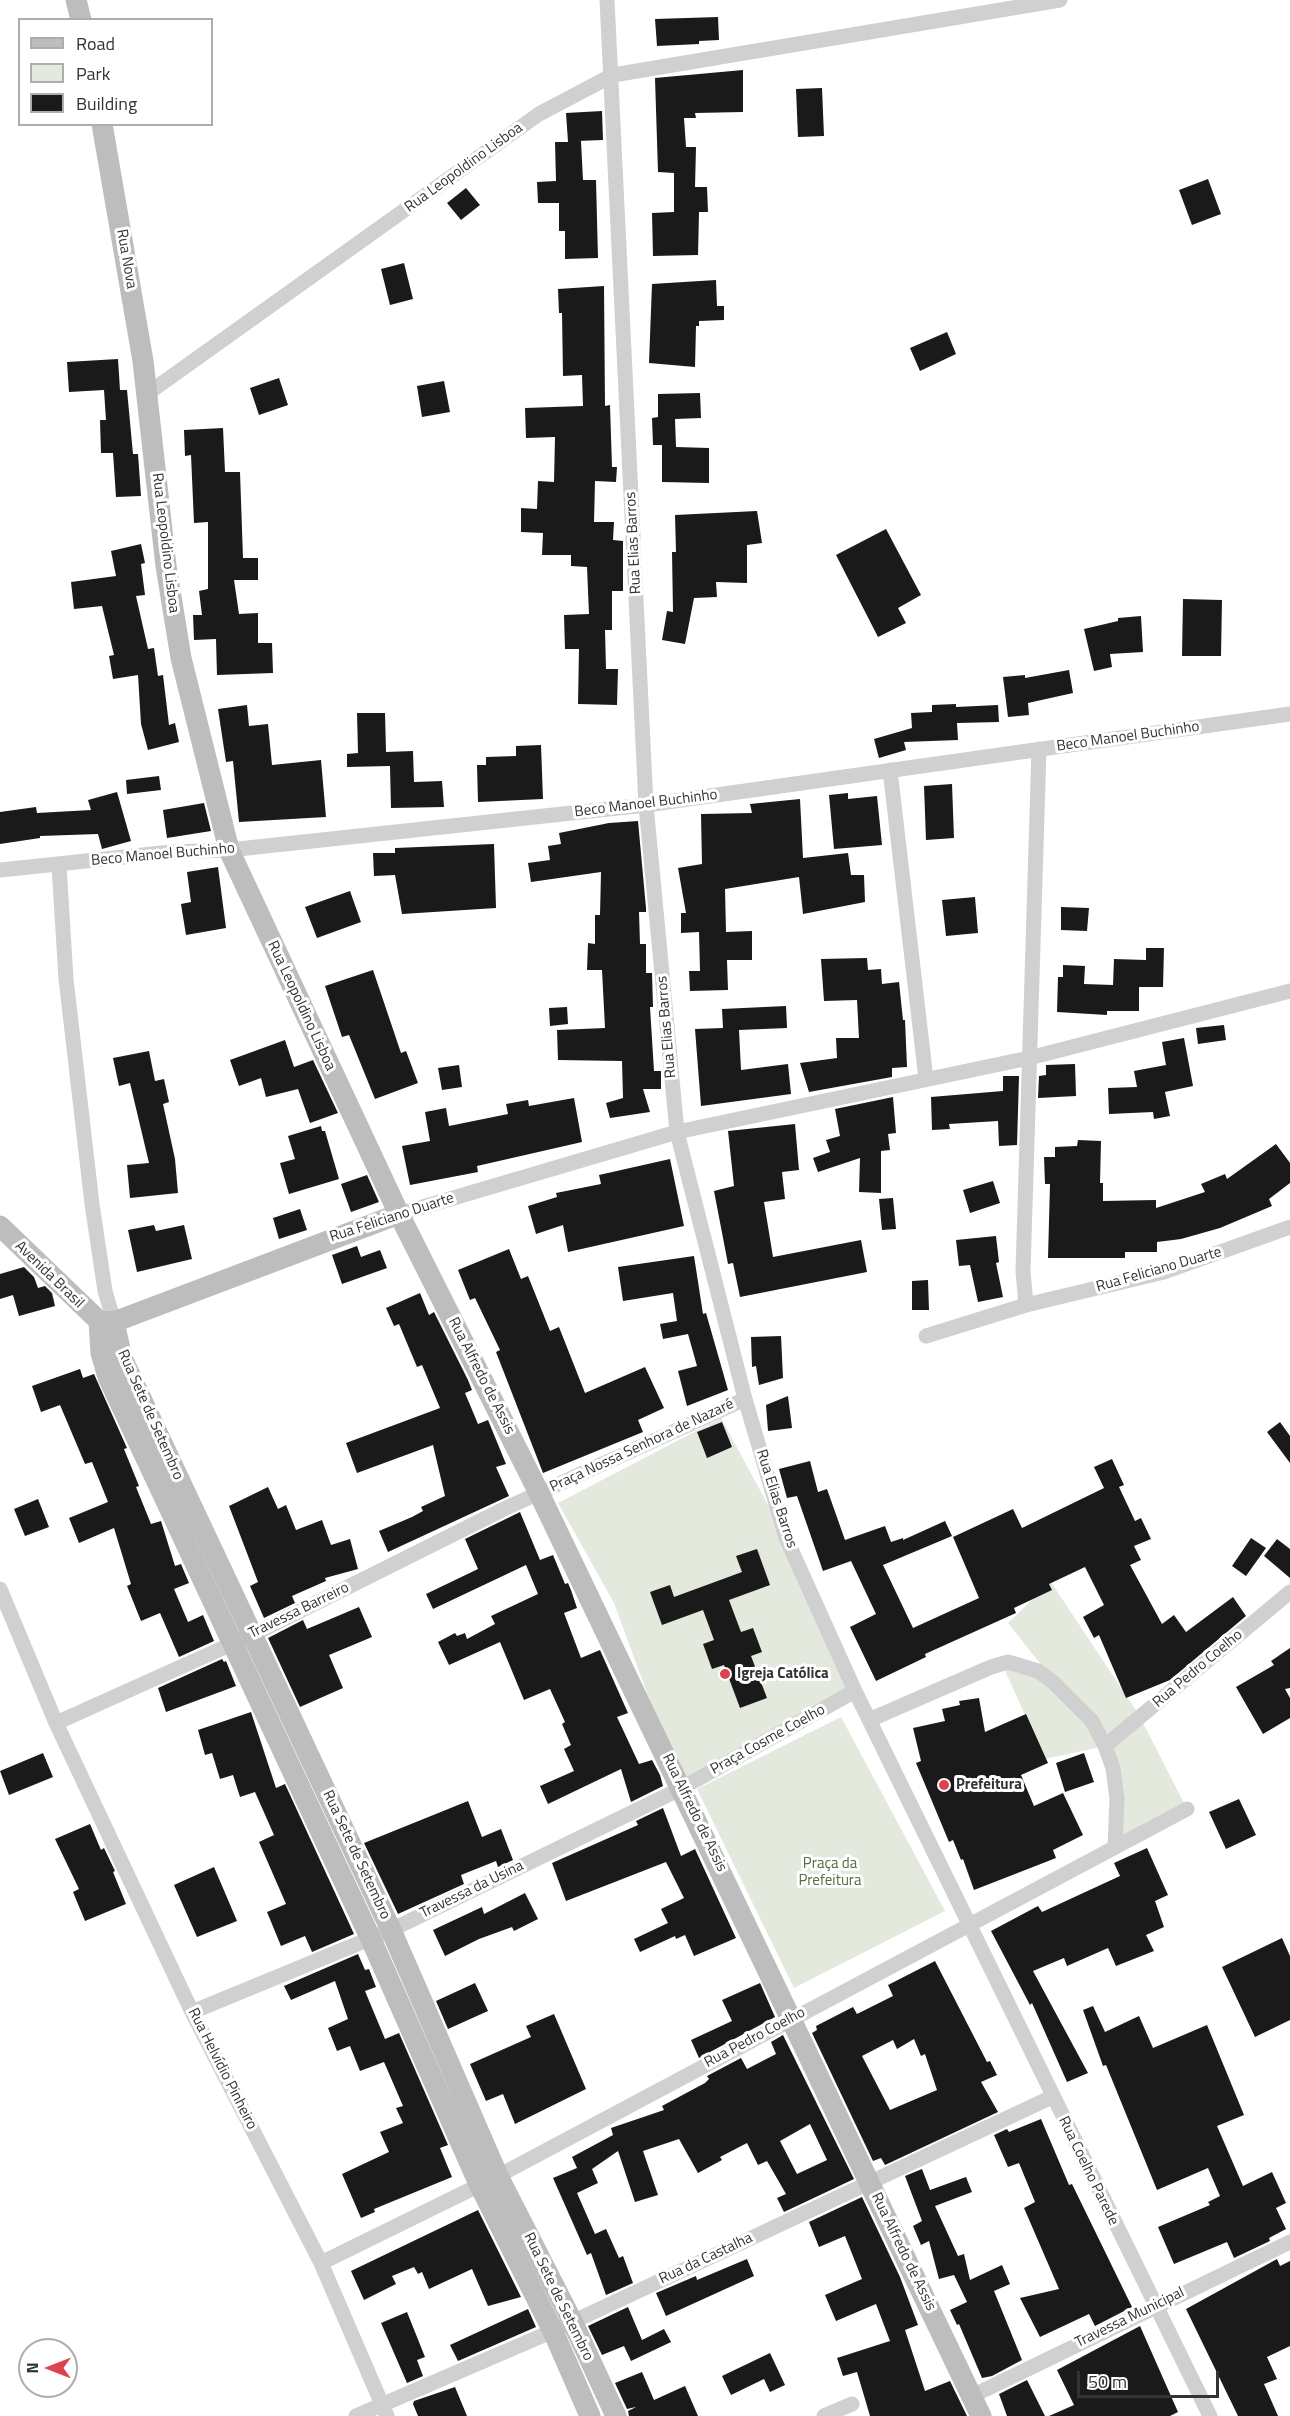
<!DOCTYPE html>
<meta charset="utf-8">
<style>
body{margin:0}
#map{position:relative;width:1290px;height:2416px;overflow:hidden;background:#fff;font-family:"Titillium Web",sans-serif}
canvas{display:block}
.legend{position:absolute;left:18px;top:18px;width:195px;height:108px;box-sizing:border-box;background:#fff;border:2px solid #adadad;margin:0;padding:8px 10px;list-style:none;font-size:18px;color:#333}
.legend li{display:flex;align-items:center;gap:12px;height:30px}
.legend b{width:30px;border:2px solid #adadad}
.north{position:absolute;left:18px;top:2338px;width:60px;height:60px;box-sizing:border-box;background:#fff;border:2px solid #adadad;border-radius:50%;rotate:270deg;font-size:16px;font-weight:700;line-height:24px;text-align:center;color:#333}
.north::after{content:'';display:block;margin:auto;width:21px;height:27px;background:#dd4253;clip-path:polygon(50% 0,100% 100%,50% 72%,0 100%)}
.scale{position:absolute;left:1077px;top:2371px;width:142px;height:27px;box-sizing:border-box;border:3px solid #333;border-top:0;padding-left:8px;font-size:18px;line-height:21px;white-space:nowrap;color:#333;-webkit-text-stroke:4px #fff;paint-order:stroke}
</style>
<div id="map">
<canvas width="1290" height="2416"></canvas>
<ul class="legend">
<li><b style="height:8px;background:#bdbdbd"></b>Road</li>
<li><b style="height:16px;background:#e3e9dc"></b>Park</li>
<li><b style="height:16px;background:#1a1a1a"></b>Building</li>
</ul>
<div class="north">N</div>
<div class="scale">50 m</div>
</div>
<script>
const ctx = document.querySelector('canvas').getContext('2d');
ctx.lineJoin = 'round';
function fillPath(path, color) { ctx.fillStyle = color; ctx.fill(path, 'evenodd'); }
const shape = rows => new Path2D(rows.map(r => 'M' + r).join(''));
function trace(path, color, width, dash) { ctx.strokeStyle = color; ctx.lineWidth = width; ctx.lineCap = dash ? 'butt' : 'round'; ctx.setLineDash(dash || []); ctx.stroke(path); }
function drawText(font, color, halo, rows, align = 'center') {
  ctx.font = font + ' "Titillium Web",sans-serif'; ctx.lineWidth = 6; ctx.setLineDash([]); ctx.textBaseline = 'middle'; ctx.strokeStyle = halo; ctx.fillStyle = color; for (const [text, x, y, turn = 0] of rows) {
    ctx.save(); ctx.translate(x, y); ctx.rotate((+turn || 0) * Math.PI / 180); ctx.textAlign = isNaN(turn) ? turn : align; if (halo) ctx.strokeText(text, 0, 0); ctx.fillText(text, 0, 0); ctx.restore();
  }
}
const green = shape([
 [721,1418,786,1538,855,1691,682,1788,614,1603,558,1503],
 [1051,1582,1139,1715,1187,1809,1115,1847,1105,1746,1045,1759,1002,1664,1038,1671,1097,1735,1008,1623],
 [841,1717,945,1911,794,1988,697,1789]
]);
const building = shape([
 [718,17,719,40,699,41,699,44,657,46,655,19],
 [743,70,743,112,695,113,696,118,684,118,686,147,696,147,695,187,707,187,708,212,699,212,698,255,653,256,652,213,674,212,674,173,658,172,655,78],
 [822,88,824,136,798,137,796,89],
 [602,111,603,140,577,141,581,141,583,180,596,180,598,258,565,259,565,231,559,231,559,203,538,203,537,182,556,181,555,142,568,142,566,113],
 [1208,179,1221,214,1192,225,1179,190],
 [466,188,480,205,461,220,447,203],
 [404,263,413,299,390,305,381,269],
 [716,280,717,306,724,306,724,320,699,321,699,326,696,326,695,367,649,363,652,284],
 [604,286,605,406,610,405,612,467,617,467,616,482,595,481,594,522,614,522,613,540,623,541,623,591,612,591,612,630,605,630,606,669,618,669,617,705,578,704,579,649,565,649,564,615,589,614,587,567,571,566,571,555,542,555,543,533,521,532,521,508,537,509,538,481,554,482,555,437,526,438,525,408,583,406,582,375,563,376,562,313,559,313,558,289],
 [947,332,956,354,920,371,910,348],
 [118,359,120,390,127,390,133,454,138,454,141,496,116,497,113,453,101,453,100,420,106,420,104,390,69,392,67,362],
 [279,378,288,405,259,415,250,388],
 [444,381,450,412,422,417,417,386],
 [700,393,701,418,675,419,676,447,709,448,709,483,662,482,662,445,653,445,652,418,658,417,658,394],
 [223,428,225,472,240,472,243,558,258,558,258,580,234,580,239,614,258,613,258,643,272,643,273,673,217,675,216,639,194,640,193,615,202,615,199,591,208,589,208,522,194,523,191,455,185,456,184,430],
 [757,511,762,543,747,545,747,583,716,582,717,597,694,598,685,644,662,640,667,611,673,612,672,552,676,552,675,515],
 [886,529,921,595,898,608,906,623,878,637,836,555],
 [141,544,145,563,141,564,145,595,136,596,148,649,154,648,158,676,163,675,169,725,175,723,179,742,148,750,141,724,138,675,113,679,109,656,114,655,102,606,74,609,71,582,116,576,111,551],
 [1183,599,1222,600,1221,656,1182,656],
 [1141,616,1143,652,1110,654,1112,667,1094,671,1084,629,1118,621,1118,618],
 [1069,670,1073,693,1028,703,1029,715,1008,717,1003,677,1025,675,1025,678],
 [956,704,956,707,998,705,999,722,957,723,958,740,904,742,906,750,879,758,874,739,912,728,911,713,932,712,932,705],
 [247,705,249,726,268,724,272,765,321,760,326,817,239,822,233,761,226,762,218,709],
 [357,713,385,713,386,752,413,751,414,782,442,781,444,807,391,808,390,766,347,767,347,754,358,753],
 [541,745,543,799,478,802,477,765,486,765,486,757,516,756,516,746],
 [159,776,161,790,127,794,126,780],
 [952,784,954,838,926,840,924,786],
 [117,792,131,841,102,849,98,834,40,836,40,838,0,844,0,812,36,807,37,813,91,810,88,800],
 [848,793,848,799,877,796,882,845,834,849,829,795],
 [800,799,803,858,848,853,851,875,864,875,865,902,803,914,799,877,725,889,726,932,752,931,752,960,727,960,728,990,690,991,689,971,700,971,699,932,681,933,681,913,686,913,678,868,702,864,701,814,752,813,750,804],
 [204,803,211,831,167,838,163,810],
 [638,821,646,908,646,912,639,912,640,944,646,944,646,973,652,973,653,1007,650,1007,654,1071,661,1071,661,1089,643,1089,650,1112,610,1118,606,1103,623,1098,622,1061,558,1060,557,1030,605,1028,602,970,587,970,588,943,595,944,595,915,600,915,601,872,531,882,528,863,550,860,548,846,561,844,559,833,609,823],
 [494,844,496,908,402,914,395,875,374,876,373,853,395,853,395,848],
 [218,867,226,928,186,935,181,904,191,902,187,872],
 [350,891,361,922,317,938,305,907],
 [975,897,978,933,946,936,942,900],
 [1061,907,1089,908,1087,931,1061,930],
 [1146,948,1164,948,1163,987,1139,987,1139,1011,1107,1011,1107,1015,1057,1012,1058,977,1063,977,1063,965,1085,966,1084,984,1113,985,1114,959,1146,960],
 [867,958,868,970,881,969,882,984,899,982,903,1020,905,1020,907,1067,892,1068,892,1077,809,1092,800,1063,837,1058,836,1038,859,1038,857,1000,824,1001,821,959],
 [373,970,401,1053,406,1051,418,1083,375,1099,349,1035,342,1037,325,986],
 [786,1006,787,1028,739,1030,741,1070,788,1064,791,1094,701,1106,695,1029,723,1028,722,1009],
 [567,1007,568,1024,550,1026,549,1008],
 [1224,1025,1226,1040,1198,1044,1196,1028],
 [1184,1038,1193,1086,1165,1092,1170,1116,1154,1119,1153,1112,1109,1114,1108,1088,1137,1087,1134,1071,1166,1065,1162,1042],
 [285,1040,294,1067,313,1060,338,1113,310,1123,298,1089,266,1097,261,1078,239,1086,230,1060],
 [149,1051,155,1081,164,1079,169,1102,163,1104,175,1159,178,1193,130,1198,127,1165,149,1163,130,1083,119,1086,113,1058],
 [1075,1064,1076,1096,1038,1098,1039,1076,1046,1075,1046,1065],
 [459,1065,462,1087,442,1090,438,1068],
 [1003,1076,1019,1076,1017,1145,999,1146,998,1121,949,1124,950,1129,932,1130,931,1097,1003,1091],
 [893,1097,896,1133,888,1134,890,1150,881,1151,881,1193,859,1192,860,1158,818,1172,813,1158,830,1152,826,1140,840,1136,835,1109],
 [574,1098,582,1142,477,1166,478,1172,410,1185,402,1146,430,1141,425,1112,446,1108,449,1126,508,1114,506,1104,528,1100,529,1106],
 [795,1124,799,1170,782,1172,785,1199,764,1202,773,1257,861,1240,867,1272,740,1297,733,1263,728,1264,714,1191,734,1186,728,1131],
 [321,1126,322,1131,325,1131,339,1179,289,1194,280,1163,295,1159,288,1136],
 [1078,1140,1101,1141,1100,1183,1103,1183,1103,1201,1156,1200,1156,1208,1205,1192,1201,1184,1225,1174,1227,1179,1276,1144,1290,1163,1290,1183,1269,1199,1272,1206,1220,1228,1181,1239,1157,1242,1157,1252,1125,1252,1125,1258,1048,1258,1050,1184,1045,1184,1044,1157,1055,1157,1055,1147,1077,1146],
 [670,1159,684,1226,568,1252,563,1225,536,1234,528,1206,557,1197,556,1193,601,1184,599,1175],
 [367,1175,379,1202,351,1212,341,1184],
 [993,1181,1000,1203,970,1213,963,1190],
 [893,1198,896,1229,882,1230,879,1199],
 [300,1209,307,1230,279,1239,273,1218],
 [154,1225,156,1231,184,1225,192,1259,137,1272,128,1230],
 [996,1236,999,1262,996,1263,1003,1297,978,1302,970,1265,959,1266,956,1240],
 [357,1246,361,1257,380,1250,387,1268,342,1284,332,1255],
 [509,1249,521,1279,528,1276,550,1331,559,1327,585,1393,645,1367,664,1408,638,1420,643,1432,543,1473,496,1352,500,1350,475,1298,470,1300,458,1270],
 [694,1256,703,1314,706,1313,728,1390,687,1406,678,1371,697,1366,688,1334,663,1339,660,1324,677,1321,673,1293,623,1301,618,1267],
 [24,1267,34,1277,38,1288,45,1286,52,1293,55,1306,19,1316,13,1295,0,1299,0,1274],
 [928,1280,929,1310,912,1310,912,1281],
 [420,1293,429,1315,434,1312,468,1380,472,1390,465,1393,478,1424,488,1420,506,1464,496,1467,509,1496,388,1552,379,1531,412,1517,423,1511,421,1507,445,1496,433,1445,357,1473,346,1443,440,1408,422,1365,417,1367,399,1324,394,1326,386,1308],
 [781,1336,783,1378,759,1385,756,1366,752,1367,751,1337],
 [80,1369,83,1378,94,1374,127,1448,124,1449,139,1486,136,1487,151,1524,161,1521,175,1566,181,1564,189,1583,174,1589,188,1622,203,1615,214,1641,179,1657,160,1613,141,1621,127,1586,131,1584,114,1528,79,1543,69,1518,108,1502,92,1462,85,1464,60,1405,41,1412,32,1386],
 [788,1396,792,1428,768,1431,766,1405],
 [722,1422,732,1447,707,1458,697,1432],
 [1280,1422,1290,1436,1290,1463,1267,1432],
 [1112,1459,1124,1485,1119,1487,1135,1521,1141,1518,1151,1539,1134,1546,1141,1560,1130,1565,1162,1624,1174,1615,1186,1632,1233,1597,1246,1616,1170,1680,1126,1698,1099,1635,1094,1638,1083,1617,1104,1605,1085,1567,1049,1584,1052,1590,1014,1608,1016,1613,925,1654,926,1657,876,1681,850,1627,876,1614,851,1561,823,1571,797,1496,787,1498,779,1469,810,1461,818,1492,827,1489,845,1540,885,1526,891,1542,903,1538,903,1540,945,1521,952,1536,883,1565,913,1628,979,1598,953,1537,1013,1509,1022,1528,1104,1488,1094,1467],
 [268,1487,278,1509,286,1505,296,1530,322,1520,331,1545,350,1539,358,1569,325,1578,326,1581,292,1596,295,1603,264,1618,250,1586,258,1582,229,1506],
 [38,1499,49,1527,25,1536,14,1509],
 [520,1512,540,1560,553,1555,565,1584,568,1583,571,1590,577,1608,564,1613,581,1658,600,1650,628,1713,617,1717,639,1764,652,1760,660,1775,663,1786,631,1802,621,1769,548,1804,540,1786,574,1771,564,1749,571,1745,562,1724,565,1722,550,1689,524,1700,500,1642,449,1665,438,1642,455,1633,457,1636,465,1633,467,1639,495,1624,491,1616,538,1594,526,1565,433,1609,426,1594,478,1569,465,1539],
 [1251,1538,1266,1548,1246,1576,1232,1566],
 [1277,1539,1290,1549,1290,1578,1264,1556],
 [757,1549,770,1585,729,1600,741,1632,753,1628,762,1652,751,1656,767,1698,740,1708,724,1665,712,1669,703,1644,714,1640,703,1610,662,1625,650,1592,670,1585,674,1597,742,1572,736,1556],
 [359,1607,372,1637,329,1655,343,1688,300,1707,268,1638,303,1620,307,1629],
 [1290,1648,1290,1688,1285,1689,1290,1698,1290,1718,1263,1734,1236,1687,1274,1665,1271,1661],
 [222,1659,224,1662,226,1661,236,1686,166,1712,158,1688],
 [979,1698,985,1732,1026,1714,1048,1763,1021,1775,1034,1806,1063,1793,1083,1835,1053,1850,1056,1858,974,1890,963,1859,961,1860,953,1840,949,1842,916,1763,921,1761,913,1728,945,1721,942,1709,960,1705,959,1701],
 [251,1712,276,1788,285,1784,354,1934,312,1952,305,1936,281,1946,267,1912,286,1904,259,1842,274,1835,255,1792,240,1797,233,1775,220,1779,212,1753,205,1755,198,1730],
 [43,1753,53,1777,9,1795,0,1771],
 [1084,1753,1094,1782,1065,1792,1056,1763],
 [1239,1799,1256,1835,1226,1849,1209,1812],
 [468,1801,482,1837,501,1829,513,1860,498,1867,496,1861,461,1875,464,1884,398,1914,364,1843],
 [663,1808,681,1856,695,1849,736,1938,694,1956,685,1935,676,1939,675,1936,640,1952,634,1939,668,1923,661,1909,684,1898,666,1862,566,1901,552,1863,638,1825,636,1821],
 [90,1824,101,1850,104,1848,115,1871,113,1872,126,1904,85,1921,73,1892,79,1889,55,1839],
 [1147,1848,1168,1895,1155,1901,1164,1927,1146,1935,1154,1951,1116,1966,1108,1948,1067,1966,1064,1958,1033,1971,1088,2073,1067,2082,1032,2003,1030,2005,991,1931,1038,1906,1042,1912,1120,1876,1114,1863],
 [214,1867,237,1921,197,1937,174,1885],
 [525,1893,538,1919,514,1931,512,1927,479,1939,445,1956,433,1930,482,1907,484,1914],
 [1282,1938,1290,1956,1290,2020,1255,2037,1222,1967],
 [358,1954,365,1970,369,1969,376,1987,365,1991,385,2039,399,2033,448,2145,440,2148,452,2177,374,2209,375,2212,361,2218,342,2174,389,2152,380,2132,403,2123,396,2108,403,2106,384,2062,360,2071,350,2046,337,2051,328,2028,348,2019,335,1981,291,2000,284,1986],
 [935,1961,987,2062,990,2061,997,2075,981,2082,998,2112,885,2165,881,2158,873,2161,812,2033,817,2030,816,2026,853,2007,857,2014,893,1996,888,1985],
 [914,2039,921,2056,925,2054,937,2090,890,2110,862,2056,893,2040,897,2049],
 [475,1983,488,2011,448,2029,436,2001],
 [760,1983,775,2017,699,2058,691,2040,732,2021,722,2000],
 [1093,2006,1105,2032,1139,2016,1153,2048,1207,2025,1244,2115,1217,2126,1243,2186,1272,2172,1286,2203,1276,2208,1286,2229,1269,2238,1270,2241,1234,2258,1227,2242,1174,2264,1158,2227,1210,2205,1208,2202,1220,2196,1208,2168,1157,2190,1106,2065,1103,2066,1083,2010],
 [554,2014,586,2089,515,2124,503,2094,486,2101,470,2064,531,2037,526,2026],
 [783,2035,854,2179,784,2212,777,2198,786,2194,767,2161,758,2165,747,2143,720,2157,722,2160,698,2173,679,2139,643,2151,658,2195,635,2202,618,2151,592,2169,598,2183,577,2193,595,2234,606,2229,619,2258,623,2256,633,2283,606,2295,591,2253,587,2255,553,2178,577,2168,572,2157,613,2135,611,2128,664,2110,662,2106,705,2083,709,2079,707,2076,741,2058,747,2069,776,2054,771,2042],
 [810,2124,827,2160,797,2174,780,2141],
 [1041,2119,1069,2185,1072,2184,1132,2307,1095,2326,1089,2314,1040,2337,1020,2298,1059,2289,1024,2208,1035,2202,1019,2163,1008,2167,994,2135,1007,2129,1009,2132],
 [922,2169,930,2190,966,2177,972,2192,935,2206,958,2256,964,2254,970,2280,1002,2265,1010,2284,994,2291,1022,2360,992,2376,982,2378,959,2324,957,2325,950,2310,967,2302,954,2275,939,2279,929,2241,921,2245,913,2226,922,2221,905,2176],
 [862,2197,900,2277,918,2325,905,2330,925,2391,950,2381,967,2416,870,2416,857,2372,843,2376,837,2358,890,2341,876,2304,836,2321,825,2295,862,2279,845,2236,819,2247,809,2222],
 [478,2210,521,2297,488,2306,472,2269,429,2289,422,2272,418,2274,414,2267,392,2276,396,2284,364,2300,351,2271],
 [747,2259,754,2276,666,2316,656,2293,696,2276,697,2280],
 [1277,2259,1280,2266,1290,2261,1290,2346,1267,2357,1277,2379,1264,2384,1278,2416,1238,2416,1186,2309],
 [628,2307,642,2340,664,2329,671,2342,631,2361,624,2346,602,2355,588,2326],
 [528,2309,536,2327,458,2361,450,2345],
 [407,2312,425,2357,417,2360,423,2376,407,2383,381,2323],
 [1140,2326,1178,2412,1170,2416,1049,2416,1074,2405,1057,2370],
 [770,2353,785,2385,770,2392,764,2379,731,2395,722,2376],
 [642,2372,654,2400,685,2386,698,2416,629,2416,628,2411,636,2407,627,2409,615,2383],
 [1027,2380,1045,2416,1007,2416,999,2394],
 [455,2387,467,2416,418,2416,413,2404,414,2401]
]);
const street = shape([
 [607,0,646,805,677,1132,745,1399,786,1538,855,1691,1210,2416],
 [147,394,539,114,613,75,1060,0],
 [890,770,926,1079],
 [59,865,66,979,92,1204,105,1291,114,1322],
 [0,870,171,852,229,850,646,805,1290,714],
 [399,1214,677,1132,1029,1058,1290,991],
 [1026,1305,1023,1271,1039,749],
 [926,1336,1026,1305,1164,1272,1290,1227],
 [0,1589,56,1723,192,2012,321,2263,387,2416],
 [869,1720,991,1667,1008,1662,1038,1671,1053,1682,1092,1721,1105,1746,1113,1768,1117,1799,1115,1847],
 [56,1723,252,1635,504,1509,745,1399],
 [1105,1746,1290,1592],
 [192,2012,391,1930,682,1788,855,1691],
 [321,2263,498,2176,1187,1809],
 [972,2396,1290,2242],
 [356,2416,553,2331,1052,2097],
 [824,2416,852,2404]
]);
const secondary = shape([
 [76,0,81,20],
 [102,124,143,361,166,566,181,658,229,850,399,1214,539,1493,981,2416],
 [0,1226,99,1321],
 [99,1321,101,1353,108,1377,370,1937,479,2184,553,2331,590,2416],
 [100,1321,114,1322,399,1214],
 [114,1322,122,1358,391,1930,498,2176,572,2321,616,2416]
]);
const markers = [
 [725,1674,6,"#dd4253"],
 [944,1785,6,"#dd4253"]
];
const streetNames = [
 ["Rua Leopoldino Lisboa",464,168,-36],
 ["Rua Nova",126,259,80],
 ["Rua Leopoldino Lisboa",165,543,83],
 ["Rua Elias Barros",634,543,-93],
 ["Beco Manoel Buchinho",1128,737,-8],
 ["Beco Manoel Buchinho",646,804,-7],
 ["Beco Manoel Buchinho",163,855,-5],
 ["Rua Leopoldino Lisboa",301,1006,65],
 ["Rua Elias Barros",667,1027,-95],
 ["Rua Feliciano Duarte",392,1218,-18],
 ["Rua Feliciano Duarte",1159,1270,-16],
 ["Avenida Brasil",49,1275,44],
 ["Rua Alfredo de Assis",481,1376,63],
 ["Rua Sete de Setembro",150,1415,66],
 ["Praça Nossa Senhora de Nazaré",642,1446,-25],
 ["Rua Elias Barros",776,1499,72],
 ["Travessa Barreiro",299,1611,-26],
 ["Rua Pedro Coelho",1198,1669,-40],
 ["Praça Cosme Coelho",768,1740,-29],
 ["Rua Alfredo de Assis",694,1813,64],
 ["Rua Sete de Setembro",356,1855,65],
 ["Travessa da Usina",472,1890,-26],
 ["Rua Pedro Coelho",755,2038,-28],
 ["Rua Helvídio Pinheiro",222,2069,63],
 ["Rua Coelho Parede",1088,2171,64],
 ["Rua Alfredo de Assis",903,2252,64],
 ["Rua da Castalha",706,2259,-25],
 ["Rua Sete de Setembro",558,2297,64],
 ["Travessa Municipal",1130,2318,-26]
];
const poiNames = [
 ["Igreja Católica",737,1674],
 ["Prefeitura",956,1785]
];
const parkNames = [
 ["Praça da",830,1864],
 ["Prefeitura",830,1881]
];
fillPath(green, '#e3e9dc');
fillPath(building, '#1a1a1a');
trace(street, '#d0d0d0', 15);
trace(secondary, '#bdbdbd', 21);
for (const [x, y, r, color] of markers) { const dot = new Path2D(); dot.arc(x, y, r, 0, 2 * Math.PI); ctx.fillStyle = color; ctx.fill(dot); trace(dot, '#fff', 2); }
drawText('15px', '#333', '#fff', streetNames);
drawText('bold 15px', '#333', '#fff', poiNames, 'left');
drawText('15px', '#586d41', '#fff', parkNames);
</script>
